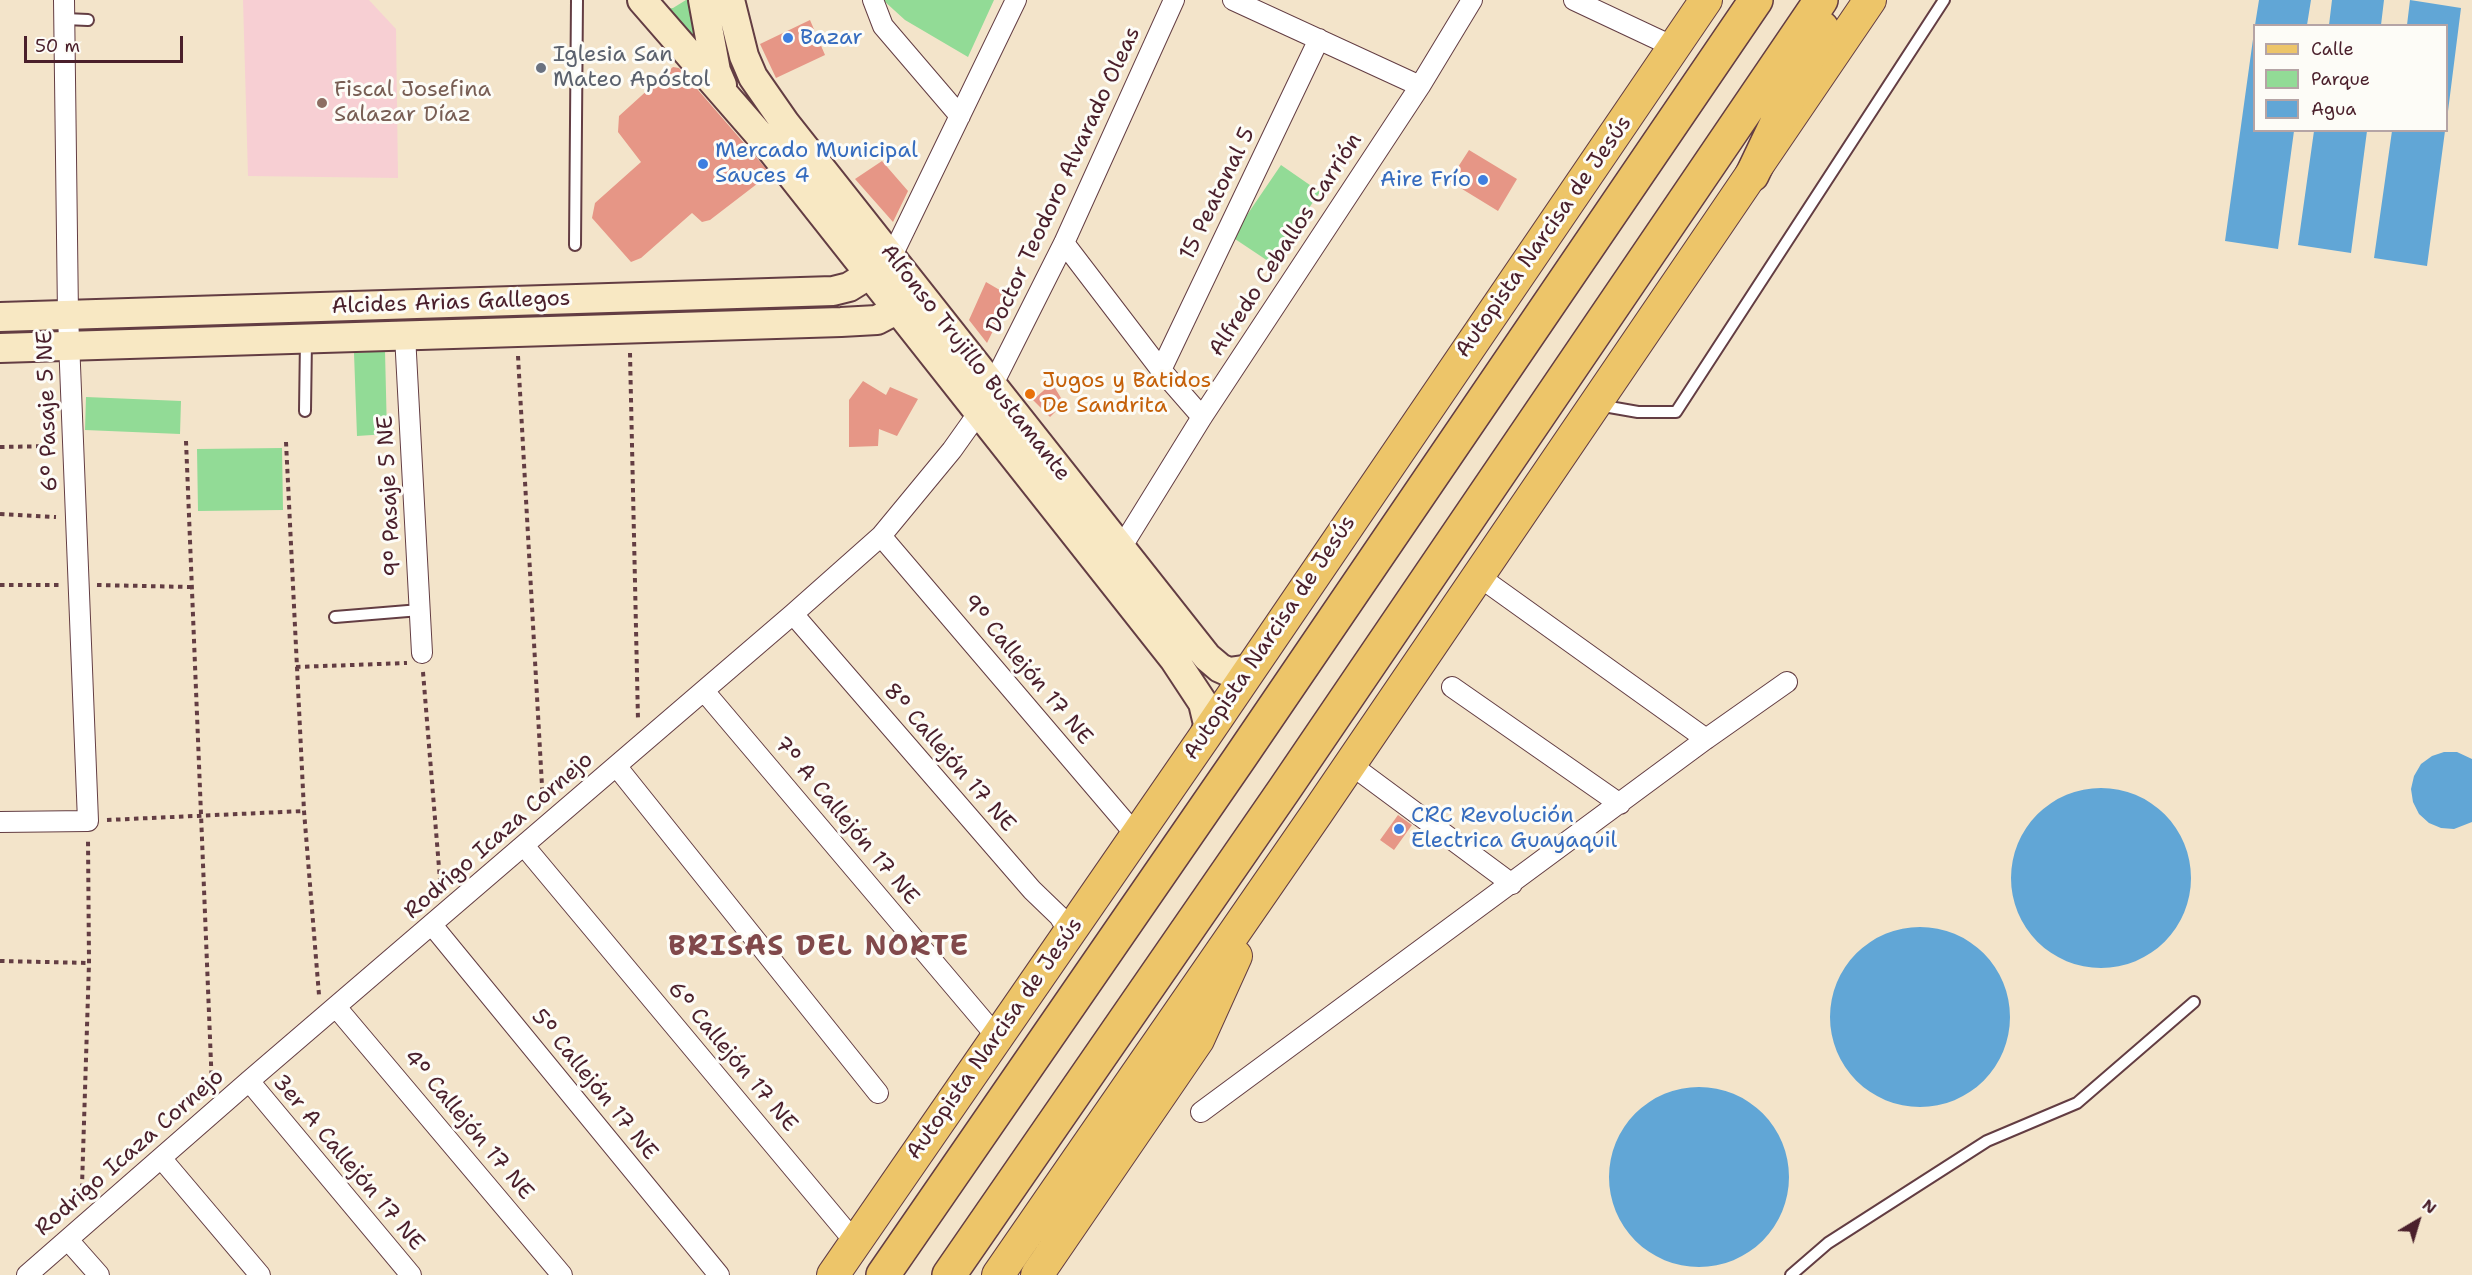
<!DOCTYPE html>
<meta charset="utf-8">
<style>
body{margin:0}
#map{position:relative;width:2472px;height:1275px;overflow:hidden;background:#f3e4ca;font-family:"Shantell Sans",sans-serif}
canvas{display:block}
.legend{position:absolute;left:2253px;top:24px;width:195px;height:108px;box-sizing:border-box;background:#fdfcf7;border:2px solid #b5a4a5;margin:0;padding:8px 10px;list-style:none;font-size:18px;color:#4a1f2b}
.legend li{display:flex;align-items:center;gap:12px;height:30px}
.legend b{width:30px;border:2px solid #b5a4a5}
.north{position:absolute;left:2388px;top:1191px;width:60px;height:60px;-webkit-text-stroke:4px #fdfcf7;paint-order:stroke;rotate:38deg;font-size:16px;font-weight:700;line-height:24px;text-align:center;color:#4a1f2b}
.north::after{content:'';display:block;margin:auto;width:21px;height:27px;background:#4a1f2b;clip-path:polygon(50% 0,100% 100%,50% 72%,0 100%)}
.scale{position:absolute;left:24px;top:36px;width:159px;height:27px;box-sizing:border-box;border:3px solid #4a1f2b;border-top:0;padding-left:8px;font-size:18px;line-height:21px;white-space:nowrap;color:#4a1f2b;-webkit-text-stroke:4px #fdfcf7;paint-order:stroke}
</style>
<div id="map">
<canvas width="2472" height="1275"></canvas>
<ul class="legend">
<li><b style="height:8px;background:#edc569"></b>Calle</li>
<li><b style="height:16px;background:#92db96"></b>Parque</li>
<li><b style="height:16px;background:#61a6d6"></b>Agua</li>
</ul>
<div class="north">N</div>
<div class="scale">50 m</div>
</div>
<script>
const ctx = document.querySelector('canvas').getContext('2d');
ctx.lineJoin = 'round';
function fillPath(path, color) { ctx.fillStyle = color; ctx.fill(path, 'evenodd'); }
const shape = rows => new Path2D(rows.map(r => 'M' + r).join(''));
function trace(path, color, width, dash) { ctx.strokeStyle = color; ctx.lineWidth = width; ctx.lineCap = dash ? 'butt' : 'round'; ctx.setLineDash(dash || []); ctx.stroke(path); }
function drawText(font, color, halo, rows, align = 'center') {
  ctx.font = font + ' "Shantell Sans",sans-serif'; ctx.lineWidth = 6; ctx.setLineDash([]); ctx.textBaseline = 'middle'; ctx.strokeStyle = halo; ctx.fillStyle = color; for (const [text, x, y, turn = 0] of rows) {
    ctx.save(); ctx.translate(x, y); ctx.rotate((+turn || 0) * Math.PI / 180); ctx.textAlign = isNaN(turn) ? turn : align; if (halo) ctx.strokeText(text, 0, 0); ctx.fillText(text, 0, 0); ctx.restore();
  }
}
const built = shape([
 [243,0,369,0,396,29,398,178,248,176]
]);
const green = shape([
 [686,0,692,0,700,43,692,45,662,9,673,8],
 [883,0,994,0,968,57,905,20],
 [1281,165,1320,192,1271,263,1232,237],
 [385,351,387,434,357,436,354,353],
 [86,397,181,401,180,434,85,430],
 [282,448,283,510,198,511,197,449]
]);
const water = shape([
 [2259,0,2311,0,2307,25,2255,25],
 [2332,0,2384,0,2381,25,2329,25],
 [2410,0,2461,8,2447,119,2446,26,2407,25],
 [2254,32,2254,130,2294,131,2278,249,2225,241],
 [2314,131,2367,131,2351,253,2298,245],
 [2392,131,2445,131,2427,266,2374,258],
 [2444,752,2457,752,2472,759,2472,822,2454,829,2441,828,2429,823,2419,814,2413,802,2411,789,2414,776,2421,764,2432,756],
 '2011 878a90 90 0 1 1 180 0a90 90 0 1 1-180 0Z',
 '1830 1017a90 90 0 1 1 180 0a90 90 0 1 1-180 0Z',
 '1609 1177a90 90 0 1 1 180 0a90 90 0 1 1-180 0Z'
]);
const building = shape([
 [810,20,825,55,776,78,760,44],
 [673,67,679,68,750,150,768,171,766,177,710,220,702,222,692,213,641,258,631,262,592,218,595,203,641,162,618,132,619,116],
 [1469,150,1517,179,1498,211,1449,181],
 [882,161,908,191,893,222,855,179],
 [986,282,1010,296,987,343,969,320],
 [863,381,886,395,890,387,918,399,897,436,879,429,878,446,849,447,849,400],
 [1052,383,1064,403,1050,417,1033,400],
 [1398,815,1412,825,1394,850,1380,840]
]);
const path = shape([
 [630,353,638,720],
 [518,356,543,804],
 [186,441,212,1088],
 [286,442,304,811,319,995],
 [0,447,54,446],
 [0,514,56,517],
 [0,585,59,585],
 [97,585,191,587],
 [296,667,407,663],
 [423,672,441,892],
 [107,820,304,811],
 [0,961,89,963],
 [87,1196,82,1186,89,963,88,839]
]);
const lane = shape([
 [65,19,88,20],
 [575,245,577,0],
 [1598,405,1638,412,1676,412,1944,0],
 [305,411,306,339],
 [335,617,420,610],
 [1791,1275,1828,1243,1987,1141,2077,1103,2194,1002]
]);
const street = shape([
 [873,0,883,26,960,116],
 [1233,0,1420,86],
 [1574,0,1674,47],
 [1064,243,1161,370,1202,417],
 [891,258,1016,0],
 [405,335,422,653],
 [1161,370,1319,39],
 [881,536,1136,835],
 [1121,548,1202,417,1420,86,1472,0],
 [1477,575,1706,739],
 [793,614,1032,890,1059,916,1069,932],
 [1452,687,1620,804],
 [704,691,997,1037],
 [1350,764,1512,884],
 [617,767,878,1093],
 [0,822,88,821,68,315,64,0],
 [525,847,855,1242],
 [432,925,719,1275],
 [336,1007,562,1275],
 [249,1081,411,1275],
 [1201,1112,1706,739,1787,682],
 [161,1158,260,1275],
 [68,1240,99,1275],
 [27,1275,249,1081,793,614,881,536,952,450,979,412,1064,243,1174,0]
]);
const secondary = shape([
 [642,0,763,139,1174,659,1203,703,1208,724,1205,736],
 [703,0,716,71,722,85],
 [730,0,744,56,753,77,785,123,1207,657,1220,668,1229,672,1250,669],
 [0,317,833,291,849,287,870,274,891,258],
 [0,348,841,322,877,320,898,309]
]);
const primary = shape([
 [833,1275,1205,736,1706,0],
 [998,1275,1317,813,1870,0],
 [1037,1275,1198,1040,1236,956]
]);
const highway = shape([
 [1752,175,1822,28],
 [883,1275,1239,759,1756,0],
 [949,1275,1284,790,1821,0]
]);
const markers = [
 [788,38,6,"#3f7fe0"],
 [541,68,6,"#6b7280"],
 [322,103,6,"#8d6e63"],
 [703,164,6,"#3f7fe0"],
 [1483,180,6,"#3f7fe0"],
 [1030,394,6,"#e8710a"],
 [1399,829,6,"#3f7fe0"]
];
const shopNames = [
 ["Bazar",800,38],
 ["Mercado Municipal",715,151],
 ["Sauces 4",715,176],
 ["Aire Frío",1471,180,"right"],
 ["CRC Revolución",1411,816],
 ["Electrica Guayaquil",1411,841]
];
const worshipNames = [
 ["Iglesia San",553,55],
 ["Mateo Apóstol",553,80]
];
const educationNames = [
 ["Fiscal Josefina",334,90],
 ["Salazar Díaz",334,115]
];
const streetNames = [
 ["Doctor Teodoro Alvarado Oleas",1064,180,-65],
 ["15 Peatonal 5",1218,194,-64],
 ["Autopista Narcisa de Jesús",1544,237,-55],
 ["Alfredo Ceballos Carrión",1286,245,-57],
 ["Alcides Arias Gallegos",451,303,-2],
 ["Alfonso Trujillo Bustamante",975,363,52],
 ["6º Pasaje 5 NE",48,411,-92],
 ["9º Pasaje 5 NE",390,496,-93],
 ["Autopista Narcisa de Jesús",1270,638,-56],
 ["9º Callejón 17 NE",1027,670,50],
 ["8º Callejón 17 NE",949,758,49],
 ["7º A Callejón 17 NE",846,821,50],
 ["Rodrigo Icaza Cornejo",499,836,-41],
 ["Autopista Narcisa de Jesús",995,1039,-55],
 ["6º Callejón 17 NE",732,1057,50],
 ["5º Callejón 17 NE",594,1085,51],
 ["4º Callejón 17 NE",468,1125,50],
 ["Rodrigo Icaza Cornejo",130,1153,-41],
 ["3er A Callejón 17 NE",348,1163,50]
];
const foodNames = [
 ["Jugos y Batidos",1042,381],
 ["De Sandrita",1042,406]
];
const districtNames = [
 ["BRISAS DEL NORTE",819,948]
];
fillPath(built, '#f7cfd3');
fillPath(green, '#92db96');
fillPath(water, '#61a6d6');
fillPath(building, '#e69686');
trace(lane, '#633d43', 14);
trace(street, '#633d43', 22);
trace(secondary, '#633d43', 32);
trace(primary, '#633d43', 34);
trace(highway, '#633d43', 36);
trace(path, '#633d43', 4, [4.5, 4.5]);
trace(lane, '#fff', 10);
trace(street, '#fff', 20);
trace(secondary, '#f8e8c3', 28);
trace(primary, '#edc569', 32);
trace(highway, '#edc569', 33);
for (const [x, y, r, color] of markers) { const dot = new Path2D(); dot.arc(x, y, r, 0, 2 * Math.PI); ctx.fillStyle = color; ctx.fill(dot); trace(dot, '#fdfcf7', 2); }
drawText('22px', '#366cbe', '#fdfcf7', shopNames, 'left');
drawText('22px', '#5b616d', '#fdfcf7', worshipNames, 'left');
drawText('22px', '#785e54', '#fdfcf7', educationNames, 'left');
drawText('22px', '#4a1f2b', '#fdfcf7', streetNames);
drawText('22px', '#c56008', '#fdfcf7', foodNames, 'left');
ctx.letterSpacing = '1.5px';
drawText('bold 28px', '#81494b', '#fdfcf7', districtNames);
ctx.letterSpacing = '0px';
</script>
